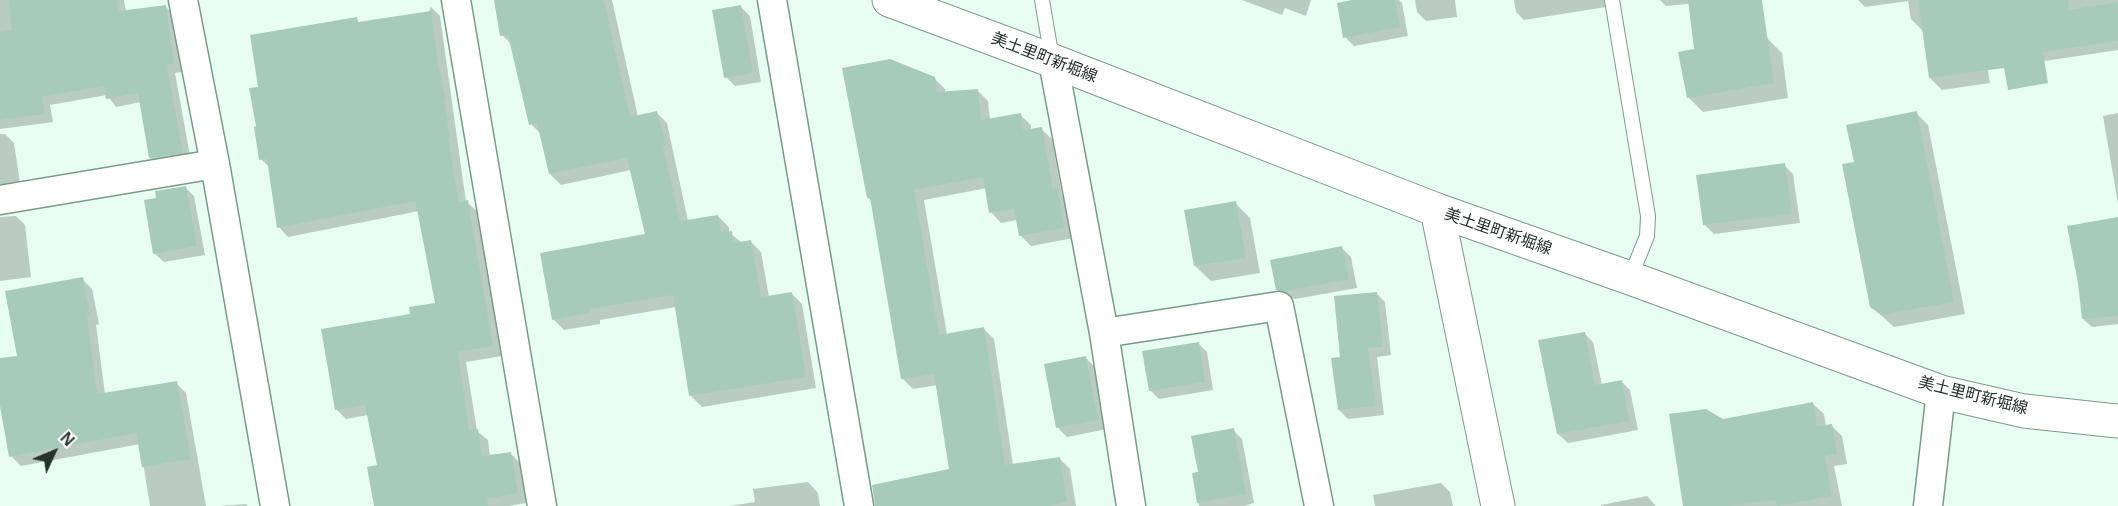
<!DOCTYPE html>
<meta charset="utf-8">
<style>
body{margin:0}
#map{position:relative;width:2118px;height:506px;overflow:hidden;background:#e8fef3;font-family:Arial,sans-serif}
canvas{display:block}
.north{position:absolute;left:24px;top:422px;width:60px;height:60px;-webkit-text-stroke:4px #fff;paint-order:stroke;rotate:46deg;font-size:16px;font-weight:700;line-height:24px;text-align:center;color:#24322c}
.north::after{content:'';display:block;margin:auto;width:21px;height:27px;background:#24322c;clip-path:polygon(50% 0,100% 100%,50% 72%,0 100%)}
</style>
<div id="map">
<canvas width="2118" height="506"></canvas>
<div class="north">N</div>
</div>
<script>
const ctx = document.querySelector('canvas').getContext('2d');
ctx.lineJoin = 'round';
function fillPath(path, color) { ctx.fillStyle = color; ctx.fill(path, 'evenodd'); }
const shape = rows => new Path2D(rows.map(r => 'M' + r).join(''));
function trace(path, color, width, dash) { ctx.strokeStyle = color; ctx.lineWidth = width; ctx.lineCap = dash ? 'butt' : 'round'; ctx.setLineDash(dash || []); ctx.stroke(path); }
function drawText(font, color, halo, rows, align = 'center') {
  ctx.font = font + ' Arial,"Noto Sans JP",sans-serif'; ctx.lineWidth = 4.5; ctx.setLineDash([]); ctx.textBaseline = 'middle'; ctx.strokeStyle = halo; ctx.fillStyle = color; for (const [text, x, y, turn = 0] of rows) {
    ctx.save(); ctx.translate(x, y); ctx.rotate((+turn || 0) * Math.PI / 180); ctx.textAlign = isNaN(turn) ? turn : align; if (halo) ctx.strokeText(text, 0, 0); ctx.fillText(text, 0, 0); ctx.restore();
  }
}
const shadow = shape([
 [0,0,124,0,126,11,165,6,174,15,182,72,175,73,191,161,159,166,150,158,141,102,116,107,107,95,50,105,53,122,0,129],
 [496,0,612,0,638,117,656,112,667,123,688,221,718,216,729,227,729,232,742,243,750,241,761,252,769,297,791,293,802,304,816,388,702,407,691,396,676,307,600,320,600,324,564,330,553,319,647,235,631,170,561,185,550,174,542,135,531,124,513,46,502,35],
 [1242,0,1311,0,1306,16,1285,8,1282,15],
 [1360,0,1399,0,1402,3,1408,36,1354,46,1345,37],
 [1415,0,1455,0,1457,17,1426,21,1417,12],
 [1514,0,1604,0,1606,7,1524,20,1516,12],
 [1660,0,1727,0,1666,6],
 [1858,0,1976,0,1990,83,1942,90,1930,78,1924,32,1911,19,1908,1,1865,7],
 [2023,0,2118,0,2118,50,2038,62],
 [431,7,440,16,466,202,477,211,502,356,466,362,477,431,488,440,490,457,510,453,520,463,526,503,508,506,376,506,378,466,368,415,346,419,336,409,412,315,437,304,419,211,288,237,279,227,270,168,261,159,260,88,424,22],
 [741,7,750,16,761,82,735,86,726,77],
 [1767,38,1782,53,1788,98,1703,112,1688,97],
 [934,78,945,89,945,93,977,90,988,101,990,120,1020,115,1031,125,1031,130,1041,129,1052,139,1062,195,1068,200,1074,238,1031,246,1020,235,1017,220,1001,223,991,212,987,188,924,200,947,335,983,328,994,339,1013,465,1059,458,1070,469,1076,506,876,506,950,470,938,385,913,389,903,379,872,201,868,198],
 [1916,113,1928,125,1965,314,1894,327,1871,306,1855,163],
 [2118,113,2118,204,2103,116],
 [0,134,5,134,14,143,21,190,0,195],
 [1784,165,1793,174,1800,223,1714,234,1705,225],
 [185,187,194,196,205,255,164,262,154,253,158,199],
 [1235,203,1250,218,1260,273,1211,281,1195,266],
 [16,216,25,225,31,277,0,281,0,217],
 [2118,218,2118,324,2092,327,2083,319],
 [1342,248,1351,257,1357,288,1295,299,1287,298,1277,289],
 [82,279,92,289,99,324,96,325,105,394,176,383,186,393,206,506,150,506,140,444,21,466,11,456,0,398,0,360,19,357],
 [1376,293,1385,302,1391,355,1377,357,1384,415,1348,419,1339,410,1342,358],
 [1584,333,1593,342,1602,385,1621,381,1630,390,1638,430,1568,443,1558,434],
 [1198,343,1207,352,1213,390,1159,399,1150,390],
 [1086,358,1095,367,1107,429,1067,437,1058,428],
 [1813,404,1824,414,1826,426,1831,425,1842,436,1847,464,1834,466,1842,506,1684,506],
 [1233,430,1242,439,1254,503,1244,506,1199,506,1193,474,1199,473],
 [808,482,818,493,820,506,729,506,755,502,753,489],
 [1441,483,1450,492,1453,506,1375,506,1373,495],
 [1647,496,1656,506,1601,506,1601,505],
 [246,504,248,506,219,506]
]);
const building = shape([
 [8,0,118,0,119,11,166,5,174,64,167,65,183,153,149,158,138,93,106,99,104,86,42,97,45,114,0,120,0,32,12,30],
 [494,0,604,0,630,117,657,111,666,145,663,146,680,221,718,215,721,232,732,231,733,243,751,240,761,297,792,292,806,377,689,396,673,295,590,309,590,313,552,320,540,253,645,234,627,158,549,174,537,123,529,125,508,35,500,36],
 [1352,0,1395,0,1400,27,1343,38,1337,3],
 [1688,0,1762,0,1774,83,1687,98,1678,52,1694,49],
 [1918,0,2068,0,2069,10,2118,2,2118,41,2043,52,2048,83,2008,90,2004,68,1929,78],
 [741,5,753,73,724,78,712,10],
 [431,11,438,64,446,100,444,100,450,138,448,138,459,202,468,200,493,346,458,352,469,430,478,429,482,456,511,452,518,493,487,499,488,506,374,506,367,467,377,465,365,405,335,410,321,329,410,314,409,307,435,303,416,204,415,201,277,228,267,159,259,160,254,127,256,126,249,88,258,87,250,35,357,17,358,22],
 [890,59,935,77,937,92,978,89,981,120,1021,113,1023,130,1042,127,1053,189,1058,188,1064,228,1019,236,1014,209,989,213,983,177,914,190,939,335,984,327,1005,465,1060,457,1067,502,1049,506,875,506,872,485,949,469,934,374,901,379,870,198,867,198,842,68],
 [1917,111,1954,302,1881,315,1870,307,1842,164,1854,162,1846,125],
 [1785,163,1792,214,1703,225,1696,175],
 [186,186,197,246,153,254,144,200,156,198,155,191],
 [1236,201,1246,258,1194,266,1184,210],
 [2118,217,2118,316,2082,319,2078,283,2067,226],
 [1342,246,1349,279,1286,291,1276,290,1270,260],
 [83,277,90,315,87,315,97,394,177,381,191,459,142,467,136,433,9,457,0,406,0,358,17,356,5,291],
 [1377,292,1383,347,1368,348,1376,406,1338,410,1331,358,1340,357,1334,296],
 [1585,332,1595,385,1622,380,1629,421,1557,434,1538,340],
 [1199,342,1205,382,1149,391,1142,351],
 [1086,356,1098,420,1056,428,1044,364],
 [1813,402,1817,426,1832,424,1837,454,1825,456,1832,496,1777,506,1776,500,1730,506,1683,506,1669,414,1706,409,1723,419],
 [1234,428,1246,494,1197,503,1192,473,1198,472,1191,436]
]);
const lane = shape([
 [1042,0,1052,59],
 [1612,0,1648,216,1647,236,1630,278]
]);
const street = shape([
 [183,0,215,164,275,506],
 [456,0,542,506],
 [772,0,859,506],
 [1053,61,1104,333,1131,506],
 [0,200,215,164],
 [1104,333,1279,306,1319,506],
 [1928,506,1941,392]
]);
const secondary = shape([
 [889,0,1053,61,1437,210,1630,278,1941,392,2024,411,2118,421],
 [1437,210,1498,506]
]);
const streetNames = [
 ["美土里町新堀線",1044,58,21],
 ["美土里町新堀線",1498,232,19],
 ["美土里町新堀線",1973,396,14]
];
fillPath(shadow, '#0003');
fillPath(building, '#a7cbba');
trace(lane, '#799b8a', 16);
trace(street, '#799b8a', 31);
trace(secondary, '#799b8a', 35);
trace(lane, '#fff', 14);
trace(street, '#fff', 28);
trace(secondary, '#fff', 33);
drawText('16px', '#24322c', '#fff', streetNames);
</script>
